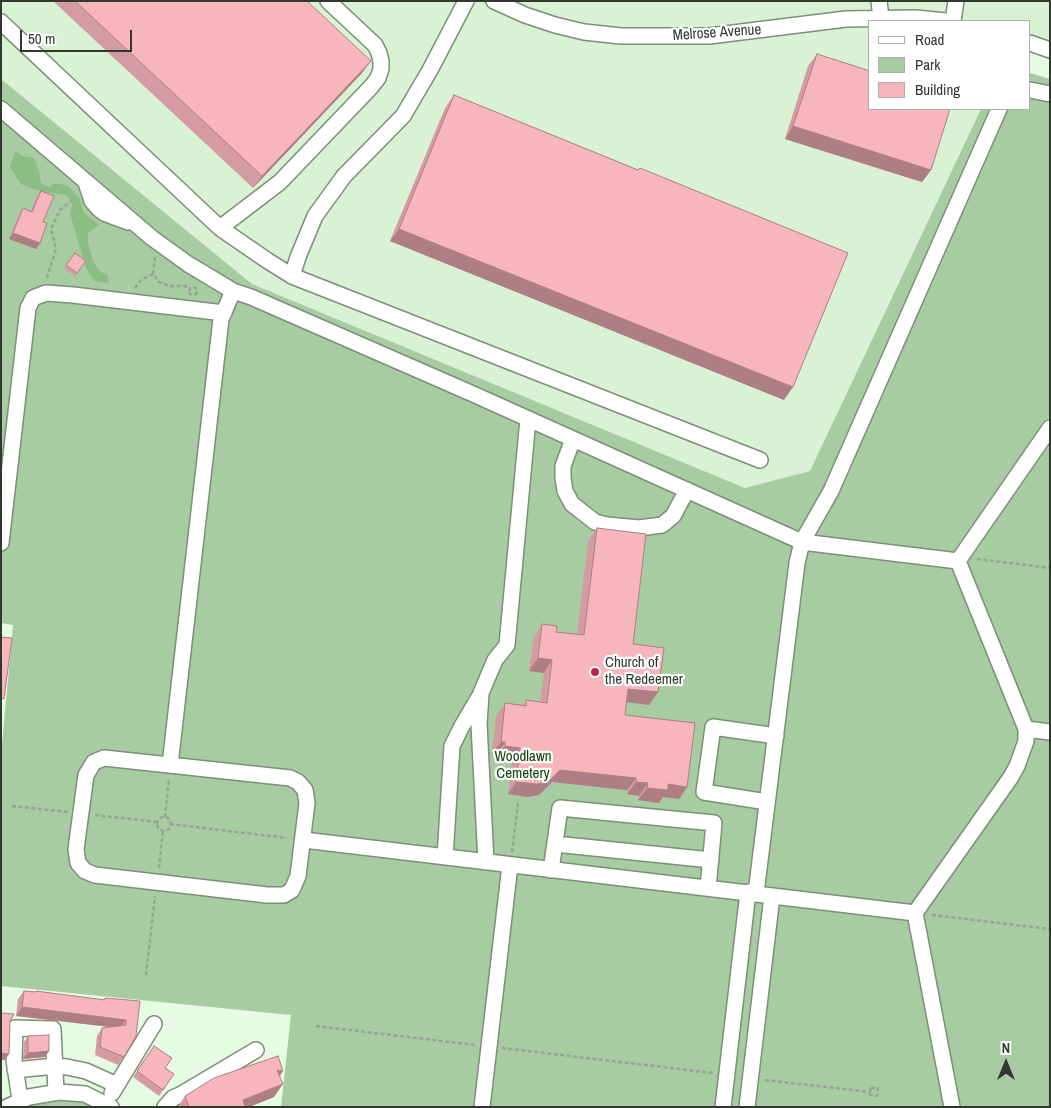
<!DOCTYPE html>
<style>
body{margin:0}
#map{position:relative;width:1051px;height:1108px;overflow:hidden;background:#e5fbe2;font-family:"Archivo Narrow",sans-serif}
canvas{display:block}
.frame{position:absolute;inset:0;border:2px solid #30382f;pointer-events:none}
.legend{position:absolute;left:868px;top:20px;width:162px;height:90px;box-sizing:border-box;background:#fff;border:1px solid #acafac;margin:0;padding:6px 9px;list-style:none;font-size:15px;color:#30382f}
.legend li{display:flex;align-items:center;gap:10px;height:25px}
.legend b{width:25px;border:1px solid #acafac}
.north{position:absolute;left:981px;top:1038px;width:50px;height:50px;-webkit-text-stroke:4px #fff;paint-order:stroke;rotate:0deg;font-size:14px;font-weight:700;line-height:20px;text-align:center;color:#30382f}
.north::after{content:'';display:block;margin:auto;width:18px;height:22px;background:#30382f;clip-path:polygon(50% 0,100% 100%,50% 72%,0 100%)}
.scale{position:absolute;left:20px;top:30px;width:112px;height:22px;box-sizing:border-box;border:2px solid #30382f;border-top:0;padding-left:6px;font-size:15px;line-height:18px;white-space:nowrap;color:#30382f;-webkit-text-stroke:4px #fff;paint-order:stroke}
</style>
<div id="map">
<canvas width="1051" height="1108"></canvas>
<div class="frame"></div>
<ul class="legend">
<li><b style="height:6px;background:#fff"></b>Road</li>
<li><b style="height:14px;background:#a7cca1"></b>Park</li>
<li><b style="height:14px;background:#f7b5bc"></b>Building</li>
</ul>
<div class="north">N</div>
<div class="scale">50 m</div>
</div>
<script>
const ctx = document.querySelector('canvas').getContext('2d');
ctx.lineJoin = 'round';
function fillPath(path, color) { ctx.fillStyle = color; ctx.fill(path, 'evenodd'); }
const shape = rows => new Path2D(rows.map(r => 'M' + r).join(''));
function trace(path, color, width, dash) { ctx.strokeStyle = color; ctx.lineWidth = width; ctx.lineCap = dash ? 'butt' : 'round'; ctx.setLineDash(dash || []); ctx.stroke(path); }
function drawText(font, color, halo, rows, align = 'center') {
  ctx.font = font + ' "Archivo Narrow",sans-serif'; ctx.lineWidth = 4.5; ctx.setLineDash([]); ctx.textBaseline = 'middle'; ctx.strokeStyle = halo; ctx.fillStyle = color; for (const [text, x, y, turn = 0] of rows) {
    ctx.save(); ctx.translate(x, y); ctx.rotate((+turn || 0) * Math.PI / 180); ctx.textAlign = isNaN(turn) ? turn : align; if (halo) ctx.strokeText(text, 0, 0); ctx.fillText(text, 0, 0); ctx.restore();
  }
}
const built = shape([
 [1,1,1050,1,1050,52,1030,43,1030,21,870,21,870,109,981,109,810,471,745,488,252,284,1,79]
]);
const green = shape([
 [1030,73,1050,79,1050,1107,281,1107,291,1015,1,986,1,755,13,625,1,623,1,79,252,284,745,488,810,471,981,109,1030,109],
 [61,1099,77,1100,96,1107,21,1107]
]);
const water = shape([
 [15,151,22,156,34,158,39,170,41,183,43,185,50,187,54,184,61,184,69,187,80,199,82,209,84,213,99,225,88,233,88,242,93,261,100,272,107,274,109,283,95,281,87,270,70,214,73,201,65,195,39,191,21,184,10,167]
]);
const path = shape([
 [155,257,153,274,159,282,170,286,185,286,189,289],
 [47,278,56,249,51,229,60,210,75,198],
 '189 291a4 4 0 1 1 8 0a4 4 0 1 1-8 0Z',
 [135,288,141,280,153,274],
 [977,559,1050,568],
 [12,806,68,812],
 [95,815,158,822],
 [165,817,169,779],
 '157 824a7 7 0 1 1 14 0a7 7 0 1 1-14 0Z',
 [170,824,287,838],
 [512,852,518,803],
 [159,868,163,830],
 [932,915,1050,929],
 [146,975,155,896],
 [316,1026,475,1045],
 [502,1048,713,1073],
 [765,1080,871,1092],
 [871,1088,878,1088,877,1096,870,1095,871,1088]
]);
const minor = shape([
 [466,1,430,70,403,116,344,176,315,216,298,257,292,276,760,460],
 [494,1,525,15,555,25,584,32,621,36,709,36,846,19,915,18,946,21],
 [879,1,881,18],
 [953,21,956,1],
 [1,22,220,228,268,261,292,276],
 [1030,43,1050,50],
 [1030,90,1050,94],
 [1,109,152,238,188,264,233,291,251,297,473,394,802,542,958,561,1050,428],
 [86,183,92,201,99,209,104,213,128,222],
 [220,228,280,182,371,87,378,78,381,69,381,61,379,53,375,45,328,1],
 [573,439,563,466,563,478,565,491,572,504,595,522,607,525,639,528,662,525,673,516,687,490],
 [1,543,28,308,33,298,46,293,73,295,224,313],
 [1026,729,1050,732],
 [104,758,290,778,298,782,305,790,307,803,298,876,292,890,284,895,267,895,95,875,85,871,78,863,76,849,86,775,94,762,104,758],
 [170,765,221,319,233,291],
 [767,802,704,792,713,727,776,736],
 [304,840,915,913,952,1107],
 [555,844,711,860],
 [445,857,452,746,462,726,479,697],
 [486,862,479,724,481,693,495,660,507,645,528,419],
 [551,870,560,808,714,823,708,888],
 [756,893,797,563,802,542,831,491,999,109],
 [915,913,1011,777,1017,766,1026,741,1026,729,958,561],
 [15,1070,55,1066,67,1067,86,1071,117,1085],
 [112,1093,154,1024],
 [20,1100,14,1060,15,1028,53,1029,56,1092],
 [7,1107,29,1097,59,1092,85,1094,111,1107],
 [165,1107,173,1098,180,1095,256,1050],
 [482,1107,510,865],
 [723,1107,748,892],
 [747,1107,772,896]
]);
const wall = shape([
 [53,1,307,1,362,73,253,188],
 [817,54,931,170,922,182,785,139,808,66],
 [454,95,638,170,640,168,784,400,390,241,445,108],
 [41,191,43,222,40,243,36,249,9,239,19,214,23,208,31,211,37,196],
 [75,253,86,261,75,276,64,268],
 [597,528,633,644,649,705,627,702,625,715,687,787,679,799,663,797,659,803,638,800,639,796,627,794,627,790,552,782,539,795,528,797,508,794,512,761,496,759,496,755,492,754,496,716,505,703,523,705,526,700,540,702,544,673,529,671,534,637,542,624,556,632,577,634,588,541],
 [24,991,35,992,36,991,104,1000,105,998,140,1001,124,1057,118,1065,95,1055,97,1036,102,1028,109,1027,16,1016,18,999],
 [28,1036,45,1057,23,1059,24,1042],
 [154,1046,165,1068,174,1074,159,1096,133,1077],
 [283,1071,280,1076,274,1097,249,1107,178,1107,185,1096]
]);
const shadedWall = shape([
 [371,61,362,73,253,188,262,176],
 [793,126,931,170,922,182,785,139],
 [399,229,793,387,784,400,390,241],
 [13,233,40,243,36,249,9,239],
 [538,658,552,660,544,673,529,671],
 [628,689,658,692,649,705,619,701],
 [501,742,505,742,496,755,492,754],
 [505,746,520,748,512,761,496,759],
 [560,770,636,778,627,790,552,782,539,795,528,797,508,794,516,782],
 [636,782,648,783,639,796,627,794],
 [668,784,687,787,679,799,663,797,659,803,638,800,647,788],
 [22,1007,126,1020,120,1028,16,1016],
 [49,1051,45,1057,23,1059,28,1053],
 [1,1053,9,1054,5,1060,1,1060],
 [277,1070,283,1071,274,1083],
 [283,1084,274,1097,249,1107,238,1107,243,1100]
]);
const building = shape([
 [75,1,307,1,371,61,262,176,75,1],
 [817,54,870,71,870,109,950,109,931,170,793,126,817,54],
 [454,95,638,170,640,168,848,253,793,387,399,229,454,95],
 [41,191,54,196,43,222,47,223,40,243,13,233,23,208,32,212,41,191],
 [75,253,86,261,77,273,66,265,75,253],
 [597,528,646,534,633,644,664,648,658,692,628,689,625,715,695,723,687,787,668,784,668,790,647,788,648,783,636,782,636,778,560,770,548,782,537,784,516,782,520,748,505,746,505,742,501,742,505,703,526,706,526,700,547,703,552,660,538,658,542,624,557,626,556,632,584,635,597,528],
 [1,637,12,638,4,699,1,698,1,637],
 [24,991,36,992,36,991,105,1000,105,998,140,1001,136,1036,124,1057,100,1047,102,1028,126,1025,126,1020,22,1007,24,991],
 [1,1013,14,1014,10,1021,9,1054,1,1053,1,1013],
 [49,1035,49,1051,28,1053,28,1036,49,1035],
 [154,1046,172,1058,165,1068,174,1074,163,1090,137,1071,154,1046],
 [278,1056,283,1071,277,1070,283,1084,243,1100,245,1107,189,1107,185,1096,214,1078,278,1056]
]);
const markers = [
 [595,672,5,"#b7264b"]
];
const streetNames = [
 ["Melrose Avenue",717,33,-4]
];
const poiNames = [
 ["Church of",605,663],
 ["the Redeemer",605,680]
];
const parkNames = [
 ["Woodlawn",523,757],
 ["Cemetery",523,774]
];
fillPath(built, '#d8f2d3');
fillPath(green, '#a7cca1');
fillPath(water, '#8cbd84');
trace(minor, '#7c8f78', 18);
trace(path, '#95a593', 2.5, [4, 2.5]);
trace(minor, '#fff', 15);
fillPath(wall, '#d49ca2');
fillPath(shadedWall, '#ad7f84');
fillPath(building, '#f7b5bc');
trace(building, '#ad7f84', 1);
for (const [x, y, r, color] of markers) { const dot = new Path2D(); dot.arc(x, y, r, 0, 2 * Math.PI); ctx.fillStyle = color; ctx.fill(dot); trace(dot, '#fff', 2); }
drawText('15px', '#30382f', '#fff', streetNames);
drawText('15px', '#30382f', '#fff', poiNames, 'left');
drawText('15px', '#0f4106', '#fff', parkNames);
</script>
